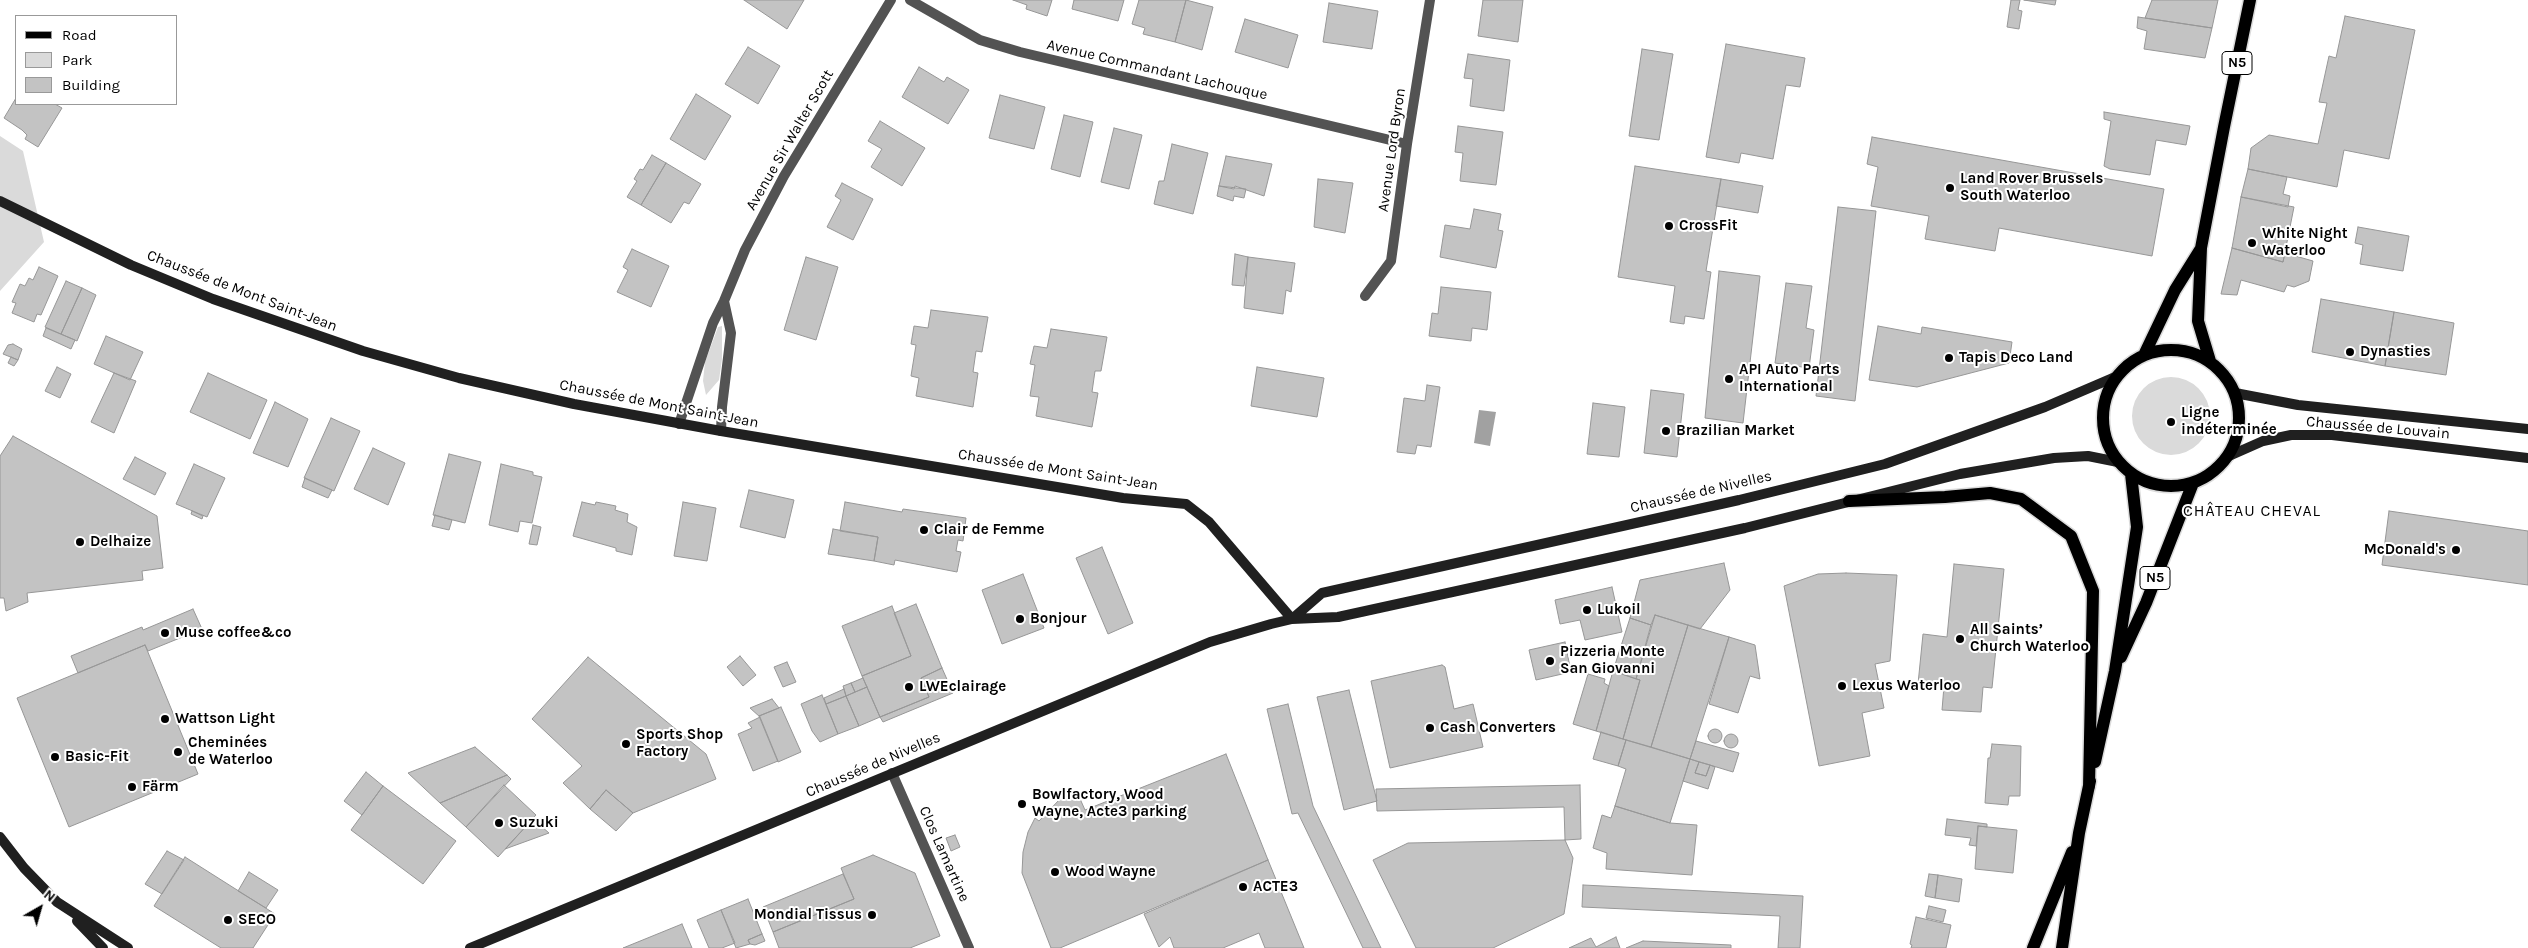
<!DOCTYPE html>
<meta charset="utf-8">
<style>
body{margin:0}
#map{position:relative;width:2528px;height:948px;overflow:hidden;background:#fff;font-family:Karla,sans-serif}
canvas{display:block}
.legend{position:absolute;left:15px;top:15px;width:162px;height:90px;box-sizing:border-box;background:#fff;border:1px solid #999;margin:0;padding:6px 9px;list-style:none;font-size:15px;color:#000}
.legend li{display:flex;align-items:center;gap:10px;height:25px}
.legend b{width:25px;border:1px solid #999}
.north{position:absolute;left:15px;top:883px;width:50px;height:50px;-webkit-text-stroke:4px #fff;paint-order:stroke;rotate:38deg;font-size:14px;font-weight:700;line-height:20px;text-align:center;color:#000}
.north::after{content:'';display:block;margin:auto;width:18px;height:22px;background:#000;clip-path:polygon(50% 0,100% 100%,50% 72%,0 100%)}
</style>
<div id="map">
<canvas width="2528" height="948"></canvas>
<ul class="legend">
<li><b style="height:6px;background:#000"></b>Road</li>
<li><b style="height:14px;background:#dadada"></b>Park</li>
<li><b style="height:14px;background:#c3c3c3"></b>Building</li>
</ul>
<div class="north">N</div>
</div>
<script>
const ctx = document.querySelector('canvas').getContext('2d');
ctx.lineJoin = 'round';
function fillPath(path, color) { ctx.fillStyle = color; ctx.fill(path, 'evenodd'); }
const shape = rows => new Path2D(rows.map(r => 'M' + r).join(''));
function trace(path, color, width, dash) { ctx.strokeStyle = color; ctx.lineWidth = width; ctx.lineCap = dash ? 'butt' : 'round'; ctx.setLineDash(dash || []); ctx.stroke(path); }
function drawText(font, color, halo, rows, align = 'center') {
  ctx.font = font + ' Karla,sans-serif'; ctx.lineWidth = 4; ctx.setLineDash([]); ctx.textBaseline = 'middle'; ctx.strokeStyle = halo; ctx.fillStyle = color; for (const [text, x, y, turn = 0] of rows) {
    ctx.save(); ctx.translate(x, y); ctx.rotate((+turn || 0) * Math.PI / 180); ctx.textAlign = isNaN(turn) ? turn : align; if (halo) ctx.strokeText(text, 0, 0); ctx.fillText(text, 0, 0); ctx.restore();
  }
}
const green = shape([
 [0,136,23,151,44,242,0,291],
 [722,326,722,359,719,380,706,395,703,381,705,362,718,327],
 '2132 416a39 39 0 1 1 78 0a39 39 0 1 1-78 0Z'
]);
const water = shape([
 [1479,410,1496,412,1490,446,1474,443]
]);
const building = shape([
 [744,0,804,0,787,29,744,0],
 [1013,0,1052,0,1047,16,1026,9,1027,5,1013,0],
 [1074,0,1124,0,1118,21,1072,9,1074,0],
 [1139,0,1186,0,1175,42,1143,34,1145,28,1132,24,1139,0],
 [1186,0,1213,7,1202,50,1175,42,1186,0],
 [1483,0,1523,0,1518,42,1478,36,1483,0],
 [2011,0,2020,0,2018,10,2022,11,2019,29,2007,27,2011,0],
 [2024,0,2056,0,2055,5,2024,0],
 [2152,0,2218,0,2212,28,2145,18,2152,0],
 [1329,3,1378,11,1372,49,1323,42,1329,3],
 [2345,16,2415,30,2389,159,2344,150,2337,187,2248,169,2251,148,2269,135,2318,144,2327,103,2319,102,2329,56,2336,58,2345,16],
 [2138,17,2212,28,2205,58,2144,49,2147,31,2137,28,2138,17],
 [1245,19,1298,35,1288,68,1235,52,1245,19],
 [1726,44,1805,58,1800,87,1786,85,1773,159,1741,153,1739,163,1706,157,1726,44],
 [748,47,780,66,758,104,725,84,748,47],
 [1642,49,1673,54,1659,140,1629,136,1642,49],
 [1468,54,1510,60,1504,111,1470,106,1473,79,1464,78,1468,54],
 [919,67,944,82,947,77,969,90,948,124,902,97,919,67],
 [696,94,731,116,705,160,670,139,696,94],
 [1000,95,1045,107,1034,149,989,138,1000,95],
 [16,98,16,104,55,104,62,108,38,147,25,139,27,135,22,130,4,118,16,98],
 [2104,112,2190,126,2186,145,2156,140,2150,175,2110,169,2104,166,2111,121,2104,119,2104,112],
 [1064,115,1093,122,1080,177,1051,169,1064,115],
 [880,121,925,148,902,186,871,167,882,149,868,141,880,121],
 [1458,126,1503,132,1496,185,1460,181,1463,153,1455,152,1458,126],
 [1114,128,1142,135,1129,189,1101,182,1114,128],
 [1872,137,2164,189,2152,256,1999,228,1995,251,1925,239,1929,216,1871,206,1878,167,1867,164,1872,137],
 [1172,144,1208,153,1193,214,1154,204,1159,181,1164,181,1172,144],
 [652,155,666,163,641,205,627,197,637,181,634,179,640,169,643,170,652,155],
 [1226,156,1272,164,1264,196,1235,186,1234,189,1219,186,1226,156],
 [666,163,701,184,689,204,684,202,671,223,641,205,666,163],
 [1635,166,1721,179,1706,271,1711,272,1704,319,1685,316,1684,324,1670,322,1675,286,1618,277,1635,166],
 [2248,169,2287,177,2283,194,2290,196,2288,207,2241,197,2248,169],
 [1318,179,1353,183,1345,233,1314,227,1318,179],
 [1721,179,1763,186,1758,213,1716,206,1721,179],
 [842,183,873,199,853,240,827,227,841,200,835,196,842,183],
 [1219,186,1246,189,1244,198,1234,196,1233,201,1217,196,1219,186],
 [2241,197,2294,207,2283,262,2232,248,2241,197],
 [1838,207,1876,211,1855,401,1816,396,1838,207],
 [1474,209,1501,214,1498,230,1503,231,1496,268,1440,257,1445,225,1470,229,1474,209],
 [2358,227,2409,236,2403,271,2360,264,2363,245,2355,243,2358,227],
 [2232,248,2283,262,2285,253,2313,261,2309,281,2294,287,2287,285,2284,292,2241,280,2237,295,2221,294,2232,248],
 [632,249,669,266,651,307,617,292,628,270,623,267,632,249],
 [1235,254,1248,257,1244,286,1232,285,1235,254],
 [806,257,838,267,816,340,784,330,806,257],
 [1248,257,1295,263,1291,292,1286,290,1283,314,1244,308,1248,257],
 [39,267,58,276,41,315,37,314,34,322,12,313,16,303,12,302,20,284,25,286,29,278,33,280,39,267],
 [1719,271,1760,276,1743,423,1705,418,1719,271],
 [66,281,82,288,61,334,45,327,66,281],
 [1786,283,1812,286,1806,328,1814,330,1809,368,1775,363,1786,283],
 [1441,287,1491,292,1487,330,1472,328,1471,341,1429,336,1432,313,1438,314,1441,287],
 [82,288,96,295,77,341,61,334,82,288],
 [2321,299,2394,312,2385,366,2312,352,2321,299],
 [931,310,988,317,982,352,976,351,973,372,978,373,973,407,916,396,919,378,911,376,916,345,911,344,914,326,928,328,931,310],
 [2394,312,2454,323,2446,375,2385,366,2394,312],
 [1878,326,1921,334,1922,327,2012,342,2009,363,1917,387,1869,380,1878,326],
 [46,328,75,340,71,349,43,336,46,328],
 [1051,329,1107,337,1101,371,1095,371,1092,392,1098,393,1092,427,1036,416,1039,397,1030,396,1035,365,1030,364,1034,346,1047,348,1051,329],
 [106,336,143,352,130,380,94,364,106,336],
 [13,344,22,349,18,360,3,354,8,345,13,344],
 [11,357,18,360,14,366,8,363,11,357],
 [57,367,71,374,60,398,45,391,57,367],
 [1257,367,1324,378,1317,417,1251,406,1257,367],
 [114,373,136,381,114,433,91,422,114,373],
 [208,373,267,400,250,439,190,412,208,373],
 [1427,385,1440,387,1431,447,1417,445,1415,454,1397,452,1404,398,1425,401,1427,385],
 [1651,390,1684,394,1677,457,1644,453,1651,390],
 [275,402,308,419,288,467,253,453,275,402],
 [1593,403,1625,407,1619,457,1587,454,1593,403],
 [331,418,360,431,334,491,304,478,331,418],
 [13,436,157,516,163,568,142,571,143,580,27,593,28,602,6,611,4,598,0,598,0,456,13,436],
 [373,448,405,463,388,505,354,489,373,448],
 [449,454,481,462,465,523,433,515,449,454],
 [135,457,166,473,155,495,123,479,135,457],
 [194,464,225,478,207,517,176,504,194,464],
 [501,464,533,472,533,475,542,477,532,523,520,521,518,532,489,525,501,464],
 [305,478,332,490,328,498,302,487,305,478],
 [749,490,794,500,785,538,740,527,749,490],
 [582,502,595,505,596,502,616,506,615,510,628,514,627,522,637,527,632,555,616,551,616,548,573,536,582,502],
 [683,502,716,508,707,561,674,556,683,502],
 [845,502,902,512,903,509,966,518,963,541,958,540,956,551,961,552,957,572,895,560,894,565,874,561,878,537,840,531,845,502],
 [192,511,203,516,202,519,191,514,192,511],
 [2389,511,2528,531,2528,585,2382,565,2389,511],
 [435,515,452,520,449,530,432,526,435,515],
 [533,525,541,527,537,545,529,544,533,525],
 [833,529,878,537,874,561,828,554,833,529],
 [1102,547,1133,623,1108,634,1076,558,1102,547],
 [1724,563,1730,590,1700,629,1655,615,1651,625,1630,618,1640,580,1724,563],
 [1954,564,2004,569,1992,688,1983,687,1981,712,1942,710,1944,686,1918,684,1923,634,1947,637,1954,564],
 [1846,573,1897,575,1890,661,1875,664,1884,708,1862,713,1870,756,1819,766,1784,586,1818,574,1846,573],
 [1023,574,1044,628,1002,644,982,590,1023,574],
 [1612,587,1622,632,1585,640,1580,620,1560,624,1555,600,1612,587],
 [916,604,942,668,921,678,929,697,880,717,862,676,911,656,894,613,916,604],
 [892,606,911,656,862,676,842,626,892,606],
 [193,609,202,629,148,651,145,645,78,673,71,656,142,627,143,630,193,609],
 [1655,615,1688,625,1651,747,1623,739,1640,680,1636,679,1655,615],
 [1630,618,1651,625,1636,679,1613,671,1630,618],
 [1688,625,1729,637,1690,759,1651,747,1688,625],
 [1729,637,1755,645,1760,679,1750,676,1738,713,1709,704,1729,637],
 [1565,642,1571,672,1536,680,1529,650,1565,642],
 [145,645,198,774,69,827,17,698,145,645],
 [740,656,756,675,743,686,727,667,740,656],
 [588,657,706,754,716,779,633,813,606,790,590,809,563,783,582,766,532,719,588,657],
 [787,662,796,682,783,687,774,667,787,662],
 [1442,665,1445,667,1454,709,1473,704,1483,747,1390,768,1371,681,1442,665],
 [942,668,953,693,883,722,880,717,929,697,921,678,942,668],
 [1613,671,1640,680,1623,739,1596,731,1613,671],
 [1588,674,1605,679,1604,683,1609,686,1596,731,1573,724,1588,674],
 [863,678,867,687,855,692,851,683,863,678],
 [851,683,855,692,846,696,843,686,851,683],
 [867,687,880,717,859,726,846,696,867,687],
 [844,689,846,696,826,704,824,698,844,689],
 [1349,690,1377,801,1344,810,1317,697,1349,690],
 [822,695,838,734,820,742,812,731,801,704,822,695],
 [846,696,859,726,838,734,826,704,846,696],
 [772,699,779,708,759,716,760,717,750,708,772,699],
 [1288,704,1313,806,1381,948,1363,948,1298,813,1292,814,1267,709,1288,704],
 [781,707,801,752,778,762,759,716,781,707],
 [760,717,778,761,753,771,738,734,752,728,748,723,760,717],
 '1708 736a7 7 0 1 1 14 0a7 7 0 1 1-14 0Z',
 [1601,732,1626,740,1618,766,1593,759,1601,732],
 '1724 741a7 7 0 1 1 14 0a7 7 0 1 1-14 0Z',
 [1626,740,1690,759,1670,823,1615,806,1626,769,1618,766,1626,740],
 [1696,741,1739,753,1733,772,1690,759,1696,741],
 [1992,744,2021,746,2020,796,2009,796,2008,805,1985,803,1988,758,1990,758,1992,744],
 [475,747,507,775,440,803,408,773,475,747],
 [1226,754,1268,860,1060,948,1051,948,1022,873,1023,852,1028,832,1035,818,1039,821,1060,799,1077,792,1085,810,1226,754],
 [1690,759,1699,762,1695,773,1706,776,1710,765,1715,767,1708,789,1683,781,1690,759],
 [1699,762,1710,765,1706,776,1695,773,1699,762],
 [366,772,383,786,362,815,344,801,366,772],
 [507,775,511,779,466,827,440,803,507,775],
 [504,785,536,815,498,857,466,827,504,785],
 [1580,785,1581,839,1565,840,1564,807,1377,811,1376,789,1580,785],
 [383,786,456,841,423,884,351,830,383,786],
 [606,790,633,813,616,831,590,809,606,790],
 [1615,806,1670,823,1697,825,1692,875,1606,869,1607,853,1593,848,1602,815,1611,818,1615,806],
 [533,819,549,833,505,849,533,819],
 [1947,819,1987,824,1987,827,1978,826,1976,846,1969,845,1971,838,1945,835,1947,819],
 [1978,826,2017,830,2013,873,1975,869,1978,826],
 [955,835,960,847,951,851,946,838,955,835],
 [1565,840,1573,858,1564,914,1493,948,1416,948,1373,860,1408,843,1565,840],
 [167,851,184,860,162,894,145,884,167,851],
 [873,855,915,873,940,936,910,948,779,948,773,932,854,899,841,868,873,855],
 [185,857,275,914,253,948,221,948,154,906,185,857],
 [1268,860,1304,948,1265,948,1259,933,1223,948,1174,948,1170,937,1159,947,1144,914,1268,860],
 [249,872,278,890,266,908,238,891,249,872],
 [843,874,854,899,773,932,763,907,843,874],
 [1929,874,1938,875,1935,898,1925,896,1929,874],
 [1938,875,1962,879,1959,902,1935,898,1938,875],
 [1583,885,1803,896,1800,948,1778,948,1780,916,1582,907,1583,885],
 [748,899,762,934,748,940,750,944,736,948,721,910,748,899],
 [1929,906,1946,910,1943,922,1926,918,1929,906],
 [721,910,735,943,722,948,709,948,697,920,721,910],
 [1916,917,1951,925,1946,948,1911,948,1912,945,1910,944,1916,917],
 [682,924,692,948,623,948,682,924],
 [762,934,765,941,755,945,750,944,748,940,762,934],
 [1616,937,1620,948,1569,948,1591,938,1596,947,1616,937],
 [1643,941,1731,945,1731,948,1626,948,1643,941]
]);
const street = shape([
 [910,0,980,40,1020,52,1407,144],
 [1365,296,1391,261,1407,144,1430,0],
 [679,424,713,323,724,301,745,250,784,176,891,0],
 [721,431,722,407,731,333,724,301],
 [892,773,969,948]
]);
const secondary = shape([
 [0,201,131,265,213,299,363,351,459,378,574,404,721,431,1123,498,1186,504,1209,522,1292,619],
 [2235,393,2298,405,2528,429],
 [2229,456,2263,441,2291,435,2332,435,2528,458],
 [1292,619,1322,593,1739,500,1885,464,2045,407,2115,377],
 [0,837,24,868,57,902,128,948],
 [77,921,103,948],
 [470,948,1210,642,1271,624,1292,619,1338,617,1745,528,1960,474,2054,458,2088,456,2118,462]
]);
const primary = shape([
 '2103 418a68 68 0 1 1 136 0a68 68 0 1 1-136 0Z',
 [2144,355,2175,290,2200,250],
 [2210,361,2198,321,2201,248,2224,127,2250,0],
 [1849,501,1945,497,1990,493,2021,499,2071,536,2093,591,2089,787],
 [2121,657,2146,603,2193,483],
 [2095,762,2115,671,2137,527,2131,474],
 [2033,948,2072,852],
 [2062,948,2079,833,2090,781]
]);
const markers = [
 [1950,188,5,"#000"],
 [1669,226,5,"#000"],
 [2252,243,5,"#000"],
 [2350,352,5,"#000"],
 [1949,358,5,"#000"],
 [1729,379,5,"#000"],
 [2171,422,5,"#000"],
 [1666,431,5,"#000"],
 [924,530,5,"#000"],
 [80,542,5,"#000"],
 [2456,550,5,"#000"],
 [1587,610,5,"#000"],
 [1020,619,5,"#000"],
 [165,633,5,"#000"],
 [1960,639,5,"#000"],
 [1550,661,5,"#000"],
 [1842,686,5,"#000"],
 [909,687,5,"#000"],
 [165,719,5,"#000"],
 [1430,728,5,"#000"],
 [626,744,5,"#000"],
 [178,752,5,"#000"],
 [55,757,5,"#000"],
 [132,787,5,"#000"],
 [1022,804,5,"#000"],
 [499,823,5,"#000"],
 [1055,872,5,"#000"],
 [1243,887,5,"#000"],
 [872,915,5,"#000"],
 [228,920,5,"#000"]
];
const shields = [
 [2237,63,30],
 [2155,578,30]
];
const shieldNames = [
 ["N5",2237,63],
 ["N5",2155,578]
];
const streetNames = [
 ["Avenue Commandant Lachouque",1157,70,13],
 ["Avenue Sir Walter Scott",790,140,-60],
 ["Avenue Lord Byron",1392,150,-82],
 ["Chaussée de Mont Saint-Jean",242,291,21],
 ["Chaussée de Mont Saint-Jean",659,404,11],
 ["Chaussée de Louvain",2378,428,5],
 ["Chaussée de Mont Saint-Jean",1058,470,9],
 ["Chaussée de Nivelles",1701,492,-13],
 ["Chaussée de Nivelles",873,765,-23],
 ["Clos Lamartine",944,854,66]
];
const poiNames = [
 ["Land Rover Brussels",1960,179],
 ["South Waterloo",1960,196],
 ["CrossFit",1679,226],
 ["White Night",2262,234],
 ["Waterloo",2262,251],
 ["Dynasties",2360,352],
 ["Tapis Deco Land",1959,358],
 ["API Auto Parts",1739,370],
 ["International",1739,387],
 ["Ligne",2181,413],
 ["indéterminée",2181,430],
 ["Brazilian Market",1676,431],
 ["Clair de Femme",934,530],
 ["Delhaize",90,542],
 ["McDonald's",2446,550,"right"],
 ["Lukoil",1597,610],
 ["Bonjour",1030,619],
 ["All Saints’",1970,630],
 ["Church Waterloo",1970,647],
 ["Muse coffee&co",175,633],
 ["Pizzeria Monte",1560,652],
 ["San Giovanni",1560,669],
 ["Lexus Waterloo",1852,686],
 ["LWEclairage",919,687],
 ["Wattson Light",175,719],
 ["Cash Converters",1440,728],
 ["Sports Shop",636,735],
 ["Factory",636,752],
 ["Cheminées",188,743],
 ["de Waterloo",188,760],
 ["Basic-Fit",65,757],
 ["Färm",142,787],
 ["Bowlfactory, Wood",1032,795],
 ["Wayne, Acte3 parking",1032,812],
 ["Suzuki",509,823],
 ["Wood Wayne",1065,872],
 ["ACTE3",1253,887],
 ["Mondial Tissus",862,915,"right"],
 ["SECO",238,920]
];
const neighbourhoodNames = [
 ["CHÂTEAU CHEVAL",2252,511]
];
fillPath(green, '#dadada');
fillPath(water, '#a1a1a1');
fillPath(building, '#c3c3c3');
trace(building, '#979797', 1);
trace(primary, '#dbdbdb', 15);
trace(street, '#535353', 10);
trace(secondary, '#202020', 10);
trace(primary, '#000', 12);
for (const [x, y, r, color] of markers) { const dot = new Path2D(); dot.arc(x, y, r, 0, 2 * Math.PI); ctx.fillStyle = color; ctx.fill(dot); trace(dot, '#fff', 2); }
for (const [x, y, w] of shields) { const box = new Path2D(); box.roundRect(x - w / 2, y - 11.5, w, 23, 4); ctx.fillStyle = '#fff'; ctx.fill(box); trace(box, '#000', 1); }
drawText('bold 14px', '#000', null, shieldNames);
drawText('15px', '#000', '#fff', streetNames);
drawText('bold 15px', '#000', '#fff', poiNames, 'left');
ctx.letterSpacing = '1px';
drawText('16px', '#000', '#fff', neighbourhoodNames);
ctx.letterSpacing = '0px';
</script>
